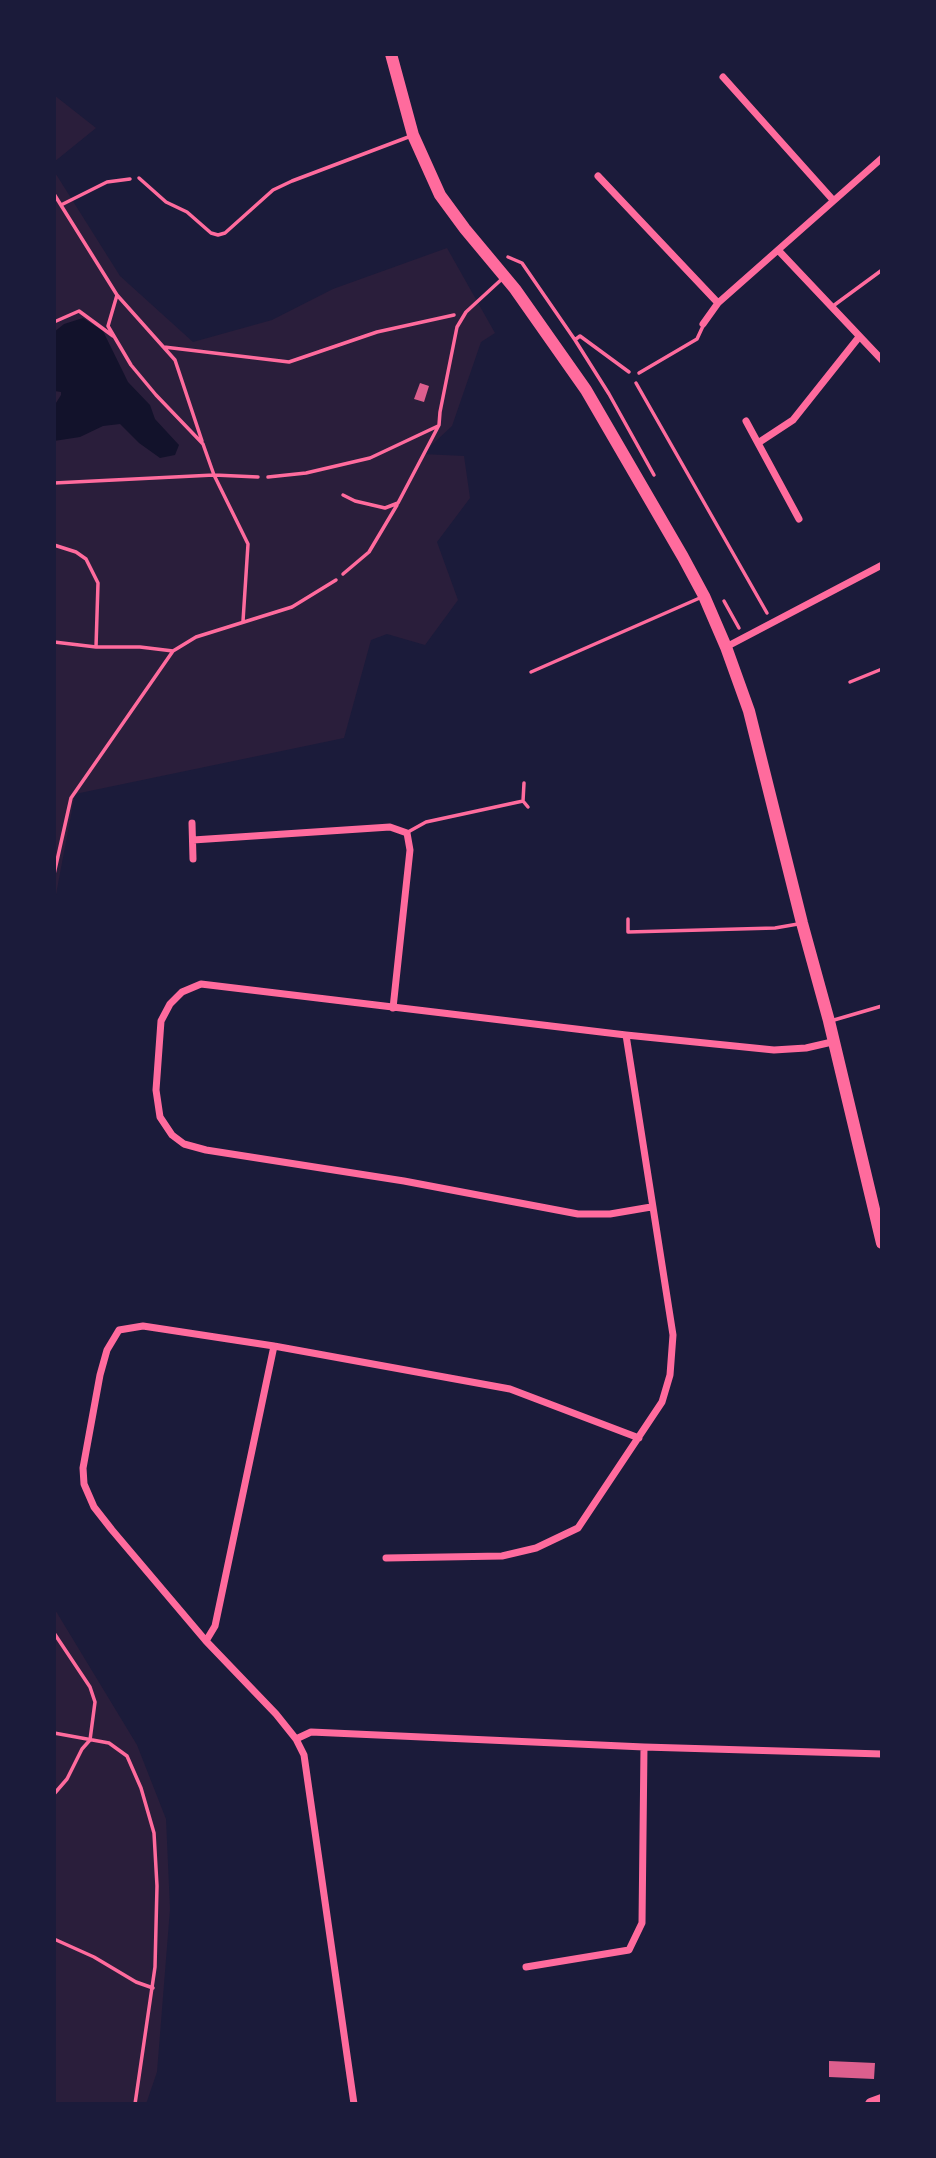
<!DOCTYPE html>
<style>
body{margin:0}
#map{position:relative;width:936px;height:2158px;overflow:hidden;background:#1b1b3a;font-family:Helvetica,sans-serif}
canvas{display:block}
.frame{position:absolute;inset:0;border:56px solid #1b1b3a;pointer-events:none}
</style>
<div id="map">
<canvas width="936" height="2158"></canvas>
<div class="frame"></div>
</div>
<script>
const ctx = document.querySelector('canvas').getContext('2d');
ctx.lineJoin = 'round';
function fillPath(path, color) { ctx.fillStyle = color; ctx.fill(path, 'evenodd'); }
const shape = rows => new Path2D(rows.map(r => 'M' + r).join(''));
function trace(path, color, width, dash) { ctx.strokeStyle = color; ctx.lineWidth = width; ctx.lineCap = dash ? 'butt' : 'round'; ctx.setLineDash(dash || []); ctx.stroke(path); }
const green = shape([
 [54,95,96,128,54,162],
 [54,171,120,276,193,342,272,320,333,289,447,248,495,333,481,342,452,426,422,454,464,456,470,498,437,542,458,600,425,645,387,634,371,640,344,738,75,794,54,905],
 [54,1608,137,1745,166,1819,170,1909,157,2072,146,2104,54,2104]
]);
const water = shape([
 [83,318,103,331,128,382,150,405,155,419,179,445,175,455,160,458,139,443,120,424,103,426,80,437,54,441,54,406,61,395,61,392,54,391,54,332,64,324]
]);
const building = shape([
 [420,383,429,386,424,402,414,399],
 [829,2061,875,2063,874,2079,829,2077]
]);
const path = shape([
 [54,194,117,295,108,326,131,365,156,395,203,444,214,475,248,544,243,621],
 [61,205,107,182,130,179],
 [508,257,522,263,575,340,609,394,654,475],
 [117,295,175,360,202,441],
 [54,322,79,311,113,336],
 [576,339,580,336,629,372],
 [164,347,289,362,377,332,454,315],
 [636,383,767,613],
 [54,483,214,475,258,477],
 [54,545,76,552,86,559,98,583,96,647],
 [724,601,739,628],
 [54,642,96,647,140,647,173,651,196,637,292,607,336,580],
 [54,874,71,798,173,651],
 [54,1633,90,1687,95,1702,90,1740,82,1749,67,1779,54,1794],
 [54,1733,109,1743,127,1756,141,1788,154,1833,157,1886,155,1967,135,2104],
 [54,1939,94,1957,136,1982,153,1988]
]);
const service = shape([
 [139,178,166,202,187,212,211,233,218,235,225,233,273,190,292,181,411,136],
 [833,306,882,270],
 [639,373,697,339,703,326],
 [268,477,306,473,370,458,438,426],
 [343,495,355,501,385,508,398,503,439,425,440,412,457,327,466,312,503,278],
 [343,574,369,552,397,505],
 [531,672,702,597],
 [850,682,882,669],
 [524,783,523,801,528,807],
 [408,832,426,822,523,801],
 [628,919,628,932,775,928,798,924],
 [834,1020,882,1006]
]);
const minor = shape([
 [723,77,833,200],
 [598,176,718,303],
 [778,250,882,360],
 [703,324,718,303,882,158],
 [746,421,799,519],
 [758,443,793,420,859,337],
 [726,647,882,565],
 [192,823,193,859],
 [193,840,390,827,407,833,410,850,393,1008],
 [651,1207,610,1214,578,1214,404,1181,206,1150,184,1144,172,1135,160,1117,156,1090,161,1021,170,1004,182,992,201,984,626,1035,774,1050,806,1048,832,1042],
 [386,1558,502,1556,536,1548,578,1528,662,1402,670,1375,673,1335,626,1035],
 [206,1641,215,1626,274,1346],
 [296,1739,311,1732,644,1747,882,1754],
 [526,1967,629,1950,642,1923,644,1747],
 [354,2104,304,1755,296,1739,276,1714,206,1641,112,1530,94,1507,84,1484,83,1468,100,1375,107,1350,119,1330,143,1326,274,1346,510,1389,639,1438]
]);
const primary = shape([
 [871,2104,882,2100]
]);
const trunk = shape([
 [391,54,413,135,440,195,465,229,515,289,586,390,683,557,704,596,726,647,749,711,802,923,829,1021,882,1243]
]);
fillPath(green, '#2a1e3b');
fillPath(water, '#12122b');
fillPath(building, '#dd5f8e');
trace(path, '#ff6b9d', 3.5);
trace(service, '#ff6b9d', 3.5);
trace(minor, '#ff6b9d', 7);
trace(primary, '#ff6b9d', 12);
trace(trunk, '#ff6b9d', 12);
</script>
